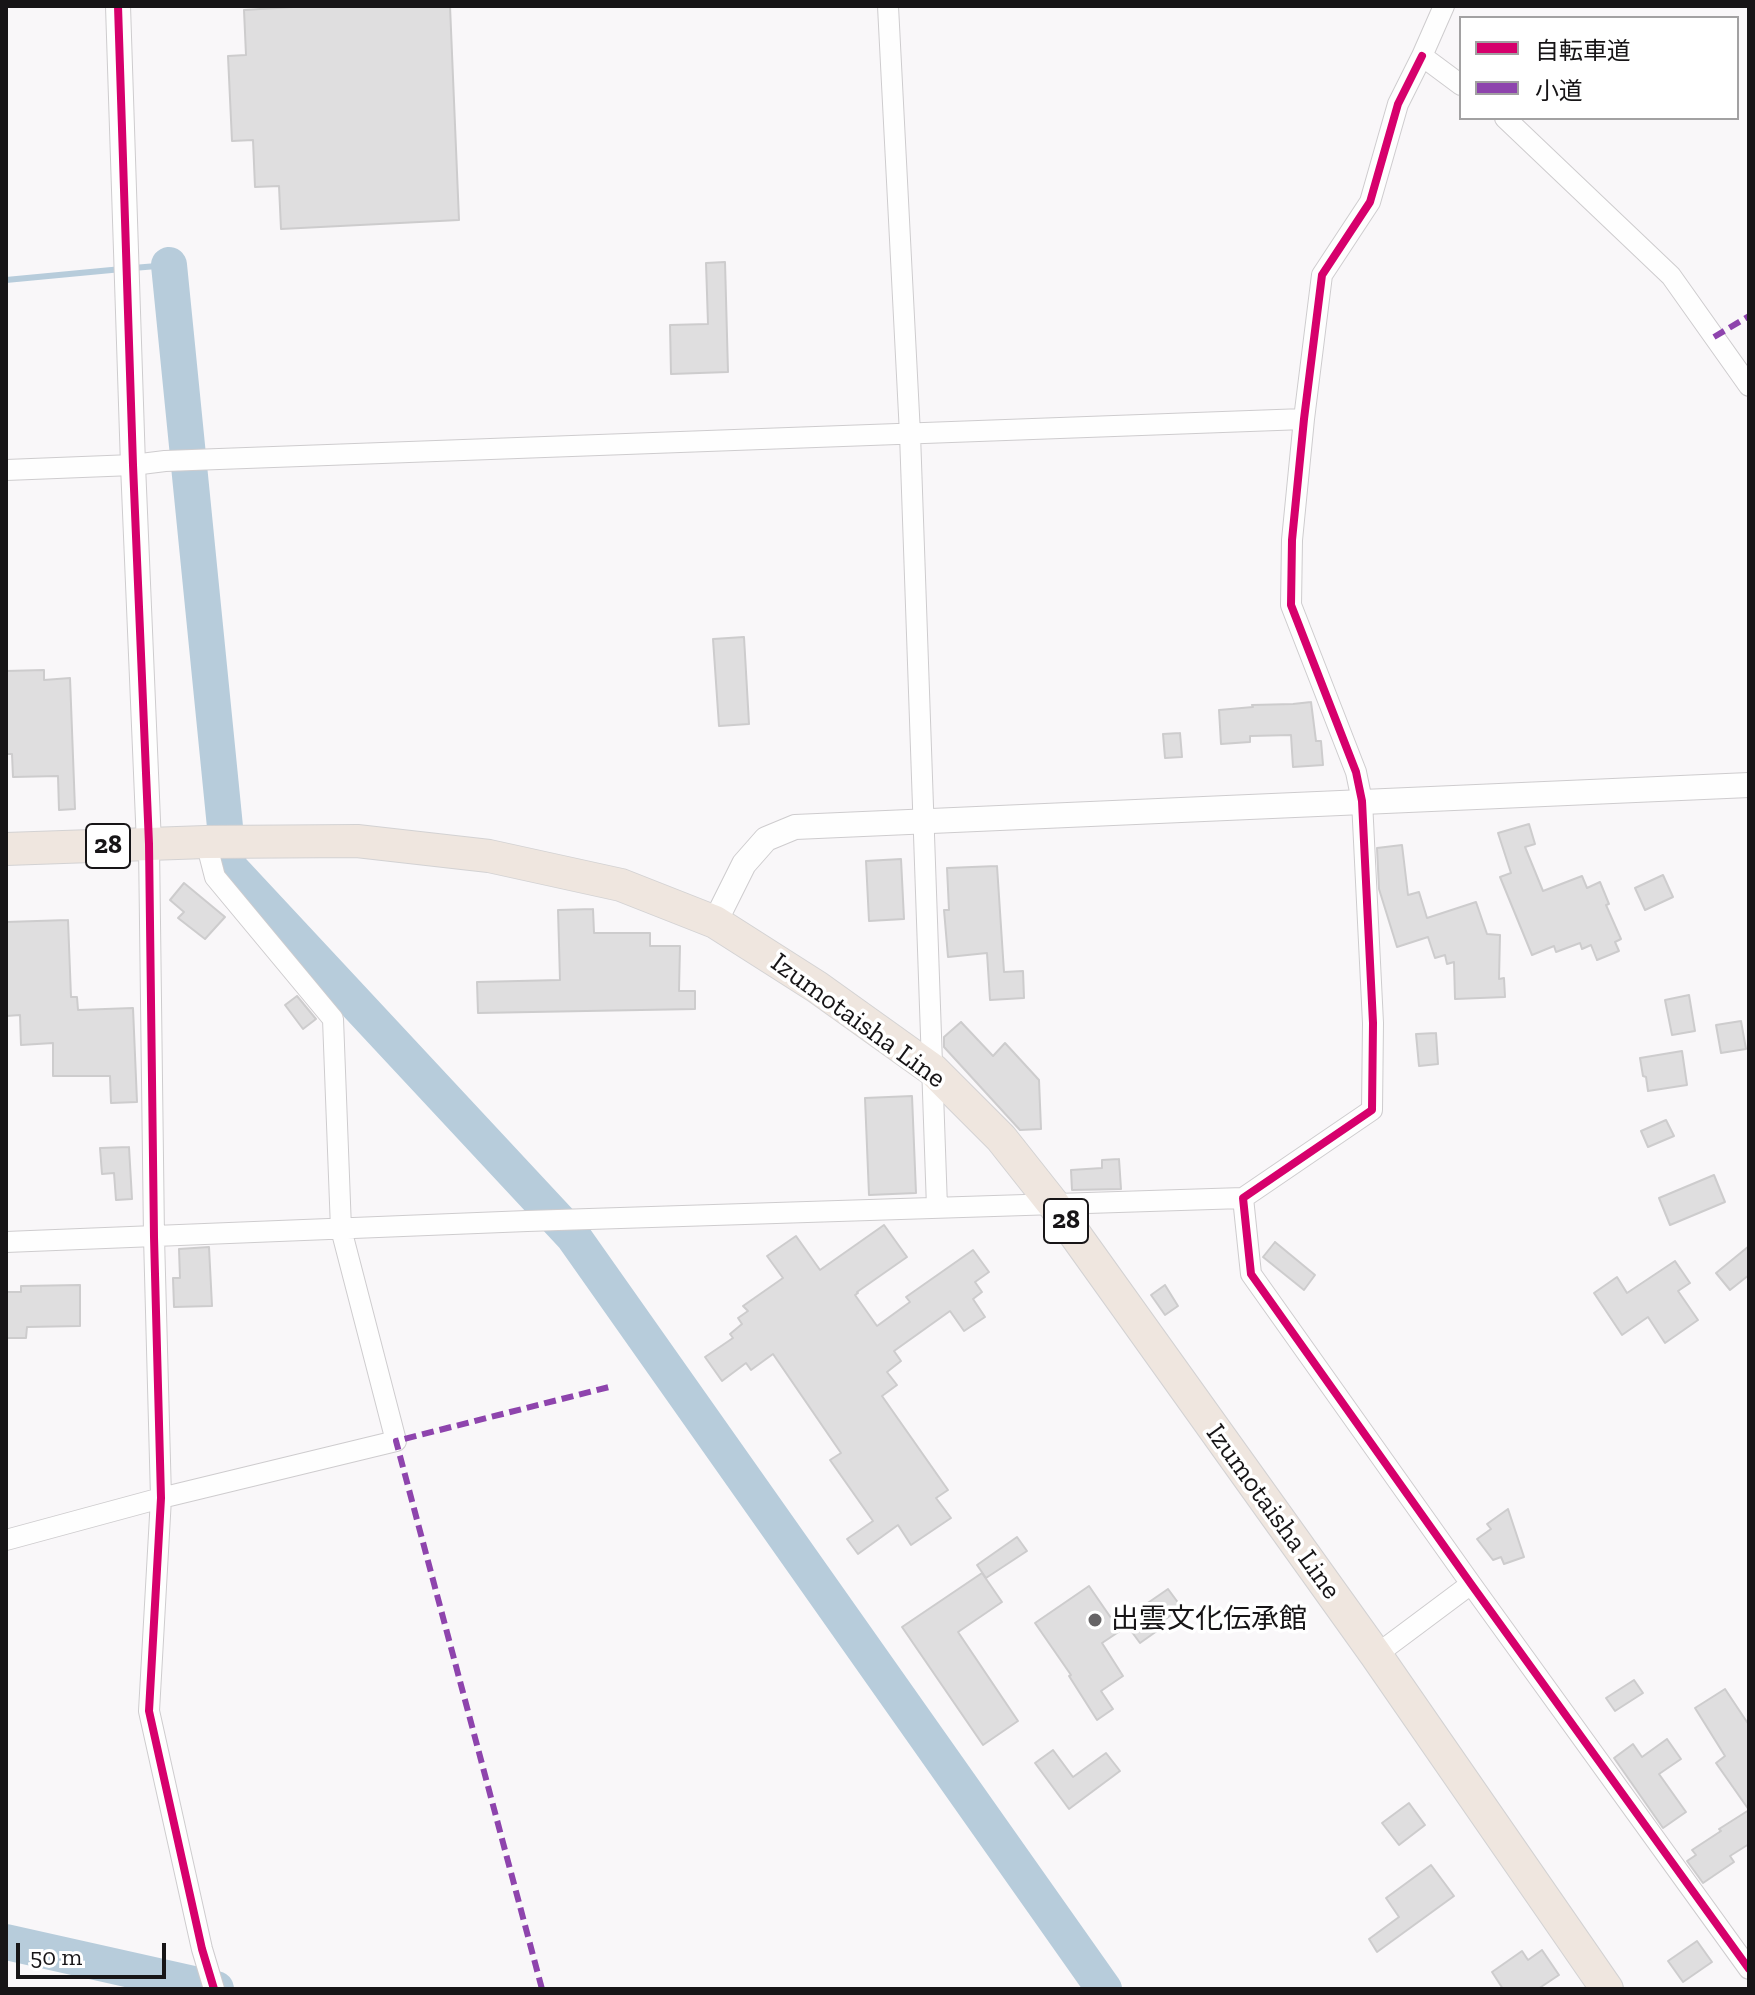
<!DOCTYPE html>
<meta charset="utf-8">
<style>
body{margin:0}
#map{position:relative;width:1755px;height:1995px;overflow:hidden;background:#f9f7f9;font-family:"Zilla Slab","Noto Sans JP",serif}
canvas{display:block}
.frame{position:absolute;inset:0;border:8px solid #171517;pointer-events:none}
.legend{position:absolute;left:1459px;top:16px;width:280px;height:104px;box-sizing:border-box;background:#fff;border:2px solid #a2a1a2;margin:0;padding:10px 14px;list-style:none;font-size:24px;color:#171517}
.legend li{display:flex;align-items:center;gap:16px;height:40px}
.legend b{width:40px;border:2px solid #a2a1a2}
.scale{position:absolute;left:16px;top:1943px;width:150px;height:36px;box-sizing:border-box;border:4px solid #171517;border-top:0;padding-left:10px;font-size:24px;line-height:28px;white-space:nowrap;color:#171517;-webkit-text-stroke:6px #fff;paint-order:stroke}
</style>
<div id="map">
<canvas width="1755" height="1995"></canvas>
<div class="frame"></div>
<ul class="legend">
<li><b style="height:10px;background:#d6006c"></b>自転車道</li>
<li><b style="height:10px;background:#8e44ad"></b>小道</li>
</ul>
<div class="scale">50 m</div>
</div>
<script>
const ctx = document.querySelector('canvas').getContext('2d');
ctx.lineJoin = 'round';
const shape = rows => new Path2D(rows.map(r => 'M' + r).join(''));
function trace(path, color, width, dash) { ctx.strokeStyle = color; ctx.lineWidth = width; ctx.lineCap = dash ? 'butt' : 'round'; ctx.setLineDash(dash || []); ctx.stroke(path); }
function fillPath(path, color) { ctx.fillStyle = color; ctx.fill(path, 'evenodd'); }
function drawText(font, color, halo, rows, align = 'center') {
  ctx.font = font + ' "Zilla Slab","Noto Sans JP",serif'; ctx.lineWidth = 7; ctx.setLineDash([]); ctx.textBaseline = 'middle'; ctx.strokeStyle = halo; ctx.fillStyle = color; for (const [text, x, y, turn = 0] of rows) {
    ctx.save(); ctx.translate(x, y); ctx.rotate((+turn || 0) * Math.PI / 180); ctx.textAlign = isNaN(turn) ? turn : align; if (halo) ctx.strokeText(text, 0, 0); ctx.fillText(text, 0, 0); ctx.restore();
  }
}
const stream = shape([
 [133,268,169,265],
 [6,280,122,269]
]);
const river = shape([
 [169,265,229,867,573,1236,1104,1989],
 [6,1942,216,1989]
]);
const building = shape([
 [310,6,450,6,459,220,281,229,279,186,255,187,253,140,232,141,228,56,246,55,244,10,310,6],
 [725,262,728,372,671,374,670,325,708,324,706,263,725,262],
 [744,637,749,724,719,726,713,639,744,637],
 [44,670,44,680,70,678,75,809,59,810,58,776,13,777,12,754,6,754,6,671,44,670],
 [1311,702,1316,741,1321,741,1323,765,1293,767,1291,735,1250,736,1250,742,1221,744,1219,710,1253,707,1252,705,1293,704,1311,702],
 [1180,733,1182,757,1165,758,1163,734,1180,733],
 [1529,824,1535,844,1525,847,1543,891,1582,876,1587,888,1600,882,1609,904,1606,905,1621,939,1615,942,1619,951,1597,960,1591,945,1582,949,1580,943,1556,952,1554,946,1532,955,1500,877,1511,873,1498,833,1529,824],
 [1402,845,1408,895,1419,892,1427,918,1476,902,1487,934,1500,935,1499,979,1504,978,1505,997,1455,999,1454,962,1447,964,1445,955,1435,958,1428,937,1397,947,1379,889,1377,848,1402,845],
 [901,859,904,919,869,921,866,861,901,859],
 [997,866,1004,972,1023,971,1024,998,990,1000,987,953,948,957,944,910,949,910,947,868,997,866],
 [1663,875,1673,897,1645,910,1635,888,1663,875],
 [184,883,225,917,205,939,178,918,184,912,170,900,184,883],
 [593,909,594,933,650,933,650,946,680,946,679,991,695,991,695,1009,478,1013,477,982,560,980,558,910,593,909],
 [68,920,71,997,77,997,78,1010,133,1008,137,1102,111,1103,110,1076,53,1076,53,1043,21,1045,20,1015,6,1016,6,922,68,920],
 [1689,995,1695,1031,1672,1035,1665,1000,1689,995],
 [297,996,316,1019,303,1029,285,1005,297,996],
 [1741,1021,1746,1049,1721,1053,1716,1025,1741,1021],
 [961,1022,993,1056,1005,1043,1039,1080,1041,1129,1020,1130,944,1047,944,1037,961,1022],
 [1436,1033,1438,1064,1419,1066,1416,1034,1436,1033],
 [1682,1051,1687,1085,1648,1091,1646,1077,1643,1076,1640,1058,1682,1051],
 [912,1096,916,1193,869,1195,865,1098,912,1096],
 [1666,1120,1674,1136,1648,1147,1641,1131,1666,1120],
 [129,1147,132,1199,116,1200,114,1173,102,1174,100,1148,129,1147],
 [1119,1159,1121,1189,1072,1190,1071,1170,1102,1168,1102,1160,1119,1159],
 [1714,1175,1725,1202,1670,1225,1659,1198,1714,1175],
 [884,1225,907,1257,857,1292,858,1293,855,1295,877,1326,910,1302,906,1297,973,1250,989,1272,975,1282,982,1292,973,1299,985,1317,964,1331,950,1311,894,1351,901,1361,887,1372,897,1385,882,1396,948,1490,936,1498,951,1518,911,1545,898,1525,858,1554,847,1539,873,1521,830,1460,841,1453,773,1354,751,1370,746,1363,722,1381,705,1357,733,1338,730,1334,742,1324,738,1318,748,1311,743,1306,783,1278,767,1256,796,1236,820,1270,884,1225],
 [1275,1242,1315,1275,1304,1290,1263,1257,1275,1242],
 [1749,1246,1749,1275,1730,1290,1716,1273,1749,1246],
 [209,1247,212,1306,174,1307,173,1278,180,1278,179,1249,209,1247],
 [1675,1261,1690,1283,1678,1291,1698,1320,1665,1343,1648,1317,1622,1335,1594,1293,1617,1277,1627,1293,1675,1261],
 [80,1285,80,1326,27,1327,26,1338,6,1338,6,1292,21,1292,21,1286,80,1285],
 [1165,1285,1178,1306,1165,1315,1151,1295,1165,1285],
 [1508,1509,1524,1557,1504,1564,1501,1557,1493,1560,1477,1539,1491,1529,1487,1524,1508,1509],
 [1017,1537,1027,1551,986,1578,977,1565,1017,1537],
 [982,1573,1002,1602,958,1632,1018,1721,983,1745,902,1627,982,1573],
 [1089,1586,1120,1631,1102,1643,1123,1676,1101,1691,1113,1709,1097,1720,1069,1676,1071,1675,1035,1623,1089,1586],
 [1168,1589,1182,1608,1161,1622,1164,1626,1140,1643,1123,1620,1168,1589],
 [1634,1680,1643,1693,1615,1711,1606,1698,1634,1680],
 [1725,1689,1749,1725,1749,1844,1730,1856,1734,1862,1703,1883,1687,1861,1696,1855,1692,1850,1721,1831,1719,1829,1749,1810,1716,1763,1725,1756,1695,1708,1725,1689],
 [1667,1739,1681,1759,1659,1774,1686,1812,1663,1828,1614,1758,1633,1744,1642,1757,1667,1739],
 [1053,1750,1073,1777,1106,1753,1120,1771,1069,1809,1035,1763,1053,1750],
 [1409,1803,1425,1825,1399,1845,1382,1823,1409,1803],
 [1431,1865,1454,1896,1377,1952,1369,1939,1399,1917,1386,1898,1431,1865],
 [1697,1941,1712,1962,1683,1982,1668,1961,1697,1941],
 [1542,1950,1559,1975,1538,1989,1503,1989,1492,1972,1522,1951,1528,1960,1542,1950]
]);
const minor = shape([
 [888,6,910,434,937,1207],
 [1444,6,1422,56,1461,85],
 [1422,56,1398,104,1370,202,1322,275,1304,419,1292,540,1291,605,1356,772,1362,801,1373,1023,1372,1110,1243,1198,1251,1274,1471,1584,1749,1969],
 [1505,118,1671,276,1749,386],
 [6,470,133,465,165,461,1304,419],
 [149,844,154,1237,161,1498,149,1711,202,1949,214,1989],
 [6,1242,527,1221,1243,1198],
 [6,1540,161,1498,396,1441,341,1229,333,1019,215,877,206,842],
 [1376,1655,1471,1584]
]);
const tertiary = shape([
 [118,6,133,465,149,844],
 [715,922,744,864,766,839,795,827,1749,785]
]);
const primary = shape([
 [6,849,206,842,357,841,489,856,621,885,715,922,817,987,933,1070,1001,1138,1054,1205,1376,1655,1607,1989]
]);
const quiet = shape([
 [1714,337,1749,316],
 [542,1989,396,1441,613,1386]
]);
const cycleway = shape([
 [118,6,133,465,149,844,154,1237,161,1498,149,1711,202,1949,214,1989],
 [1422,56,1398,104,1370,202,1322,275,1304,419,1292,540,1291,605,1356,772,1362,801,1373,1023,1372,1110,1243,1198,1251,1274,1471,1584,1749,1969]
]);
const markers = [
 [1095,1620,8,"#666466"]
];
const shields = [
 [108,846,44],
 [1066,1221,44]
];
const shieldNames = [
 ["28",108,846],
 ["28",1066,1221]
];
const streetNames = [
 ["Izumotaisha Line",858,1021,36],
 ["Izumotaisha Line",1273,1512,54]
];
const poiNames = [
 ["出雲文化伝承館",1111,1620]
];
trace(stream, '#b7ccdb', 6);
trace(river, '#b7ccdb', 36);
fillPath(building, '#dfdedf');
trace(building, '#cdcccd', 2);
trace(minor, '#ceccce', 22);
trace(tertiary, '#ceccce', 26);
trace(primary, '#d3d2d3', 34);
trace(minor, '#fefefe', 20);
trace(tertiary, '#fefefe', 24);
trace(primary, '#efe6df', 32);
trace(quiet, '#8e44ad', 6, [12, 6]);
trace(cycleway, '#d6006c', 8);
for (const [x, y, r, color] of markers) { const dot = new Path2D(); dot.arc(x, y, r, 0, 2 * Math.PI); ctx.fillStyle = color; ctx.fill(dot); trace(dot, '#fff', 3); }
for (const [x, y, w] of shields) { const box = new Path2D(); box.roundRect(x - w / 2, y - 22, w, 44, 6); ctx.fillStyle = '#fff'; ctx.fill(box); trace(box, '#171517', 2); }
drawText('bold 26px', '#171517', null, shieldNames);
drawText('28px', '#171517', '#fff', streetNames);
drawText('28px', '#171517', '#fff', poiNames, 'left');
</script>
